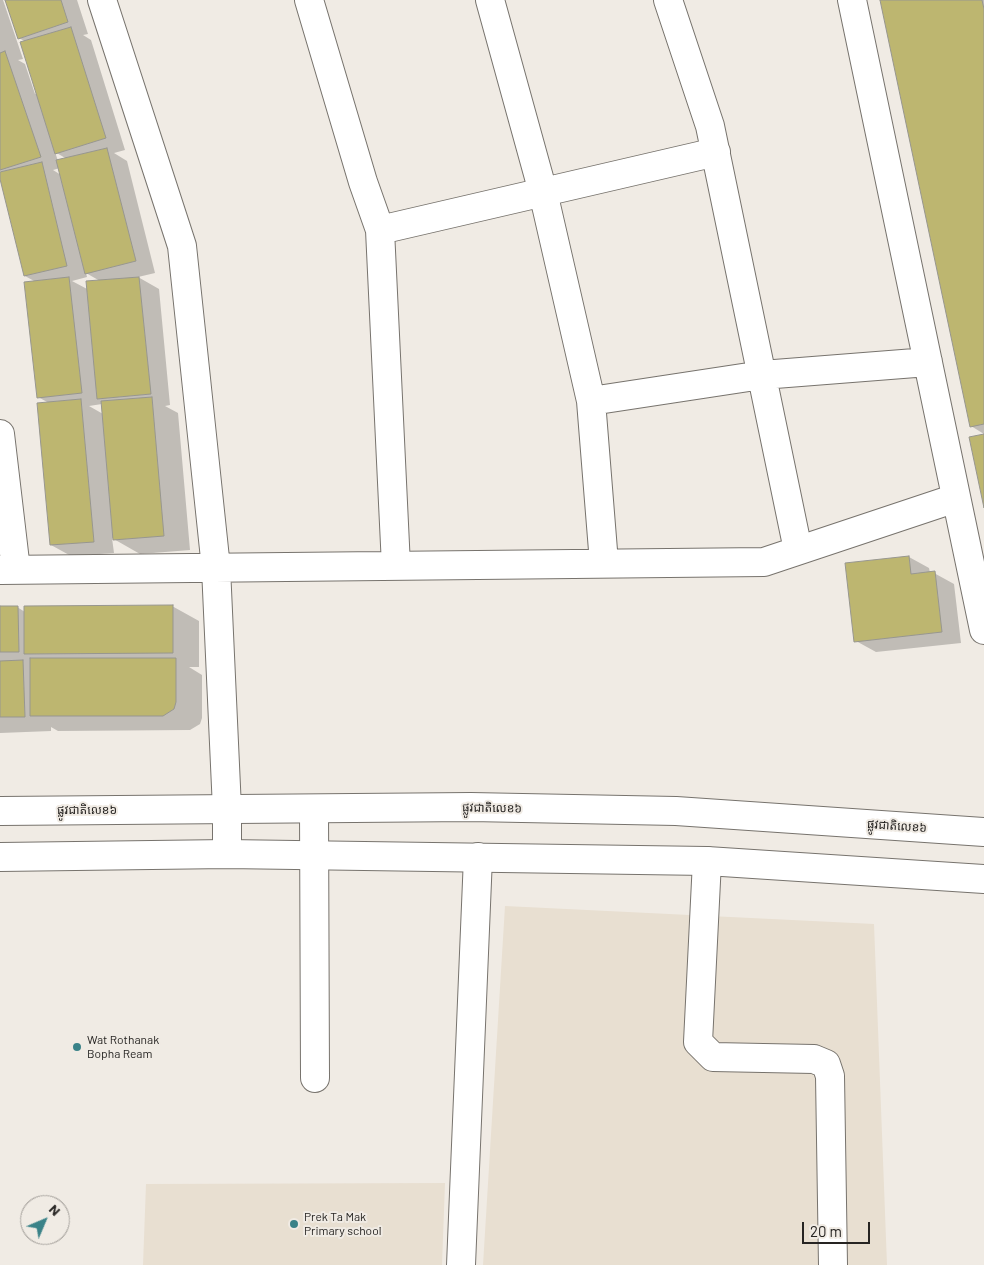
<!DOCTYPE html>
<meta charset="utf-8">
<style>
body{margin:0}
#map{position:relative;width:984px;height:1265px;overflow:hidden;background:#f0ebe4;font-family:Barlow,sans-serif}
canvas{display:block}
.north{position:absolute;left:20px;top:1195px;width:50px;height:50px;box-sizing:border-box;background:#f0ebe4;border:1px solid #9f9b96;border-radius:50%;rotate:45deg;font-size:14px;font-weight:700;line-height:20px;text-align:center;color:#262422}
.north::after{content:'';display:block;margin:auto;width:18px;height:22px;background:#3a8288;clip-path:polygon(50% 0,100% 100%,50% 72%,0 100%)}
.scale{position:absolute;left:802px;top:1222px;width:68px;height:22px;box-sizing:border-box;border:2px solid #262422;border-top:0;padding-left:6px;font-size:15px;line-height:18px;white-space:nowrap;color:#262422;-webkit-text-stroke:4px #f0ebe4;paint-order:stroke}
</style>
<div id="map">
<canvas width="984" height="1265"></canvas>
<div class="north">N</div>
<div class="scale">20 m</div>
</div>
<script>
const ctx = document.querySelector('canvas').getContext('2d');
ctx.lineJoin = 'round';
function fillPath(path, color) { ctx.fillStyle = color; ctx.fill(path, 'evenodd'); }
const shape = rows => new Path2D(rows.map(r => 'M' + r).join(''));
function trace(path, color, width, dash) { ctx.strokeStyle = color; ctx.lineWidth = width; ctx.lineCap = dash ? 'butt' : 'round'; ctx.setLineDash(dash || []); ctx.stroke(path); }
function drawText(font, color, halo, rows, align = 'center') {
  ctx.font = font + ' Barlow,"Noto Sans Khmer",sans-serif'; ctx.lineWidth = 4; ctx.setLineDash([]); ctx.textBaseline = 'middle'; ctx.strokeStyle = halo; ctx.fillStyle = color; for (const [text, x, y, turn = 0] of rows) {
    ctx.save(); ctx.translate(x, y); ctx.rotate((+turn || 0) * Math.PI / 180); ctx.textAlign = isNaN(turn) ? turn : align; if (halo) ctx.strokeText(text, 0, 0); ctx.fillText(text, 0, 0); ctx.restore();
  }
}
const built = shape([
 [505,906,874,924,887,1265,483,1265],
 [445,1183,442,1265,143,1265,146,1184]
]);
const shadow = shape([
 [0,0,3,0,23,59,18,60,25,64,35,94,37,93,26,42,19,38,6,0,77,0,88,34,83,35,91,40,125,150,114,153,127,161,155,273,138,277,159,289,170,405,165,406,178,413,190,550,140,554,112,538,114,553,71,556,51,545,49,403,38,397,36,282,25,276,3,173,0,171],
 [55,152,67,159,58,161],
 [60,168,61,175,53,170],
 [86,273,100,281,89,290,72,281,87,277],
 [102,404,103,414,89,406],
 [881,0,984,0,984,434,971,426],
 [909,557,929,568,930,573,934,573,954,584,961,643,876,652,856,641],
 [172,606,199,621,199,667,189,667,202,675,202,718,200,724,190,730,58,731,51,727,51,731,0,733,0,608,17,607,25,612]
]);
const building = shape([
 [5,0,61,0,68,22,18,39,5,0],
 [880,0,982,0,984,9,984,424,970,427,880,0],
 [71,27,106,138,55,154,20,42,71,27],
 [5,51,41,157,0,170,0,53,5,51],
 [107,148,136,261,85,274,56,160,107,148],
 [42,162,67,266,24,276,0,179,0,172,42,162],
 [69,277,82,393,37,398,24,282,69,277],
 [139,277,151,394,97,399,86,281,139,277],
 [152,397,164,536,113,540,101,401,152,397],
 [81,399,94,542,50,545,37,403,81,399],
 [984,434,984,508,969,437,984,434],
 [909,556,911,574,935,571,942,632,854,642,845,563,909,556],
 [173,605,173,653,24,654,24,606,173,605],
 [0,606,18,606,19,652,0,652,0,606],
 [30,658,176,658,176,702,174,709,163,716,30,716,30,658],
 [23,660,25,717,0,717,0,661,23,660]
]);
const minor = shape([
 [102,0,182,246,216,568,227,809,227,854],
 [309,0,363,182,380,230,396,566],
 [490,0,543,192,591,401,604,563],
 [668,0,710,126,798,550],
 [852,0,984,630],
 [380,230,716,152],
 [591,401,762,375,928,362],
 [0,434,16,570],
 [0,570,764,562,956,498],
 [314,809,315,1078],
 [707,861,698,1042,713,1057,814,1059,826,1064,830,1076,833,1265],
 [461,1265,478,857]
]);
const highway = shape([
 [0,811,471,807,676,811,984,832],
 [0,857,227,854,707,861,984,879]
]);
const markers = [
 [77,1047,5,"#3a8288"],
 [294,1224,5,"#3a8288"]
];
const streetNames = [
 ["ផ្លូវជាតិលេខ៦",492,808,1],
 ["ផ្លូវជាតិលេខ៦",87,810],
 ["ផ្លូវជាតិលេខ៦",897,826,4]
];
const poiNames = [
 ["Wat Rothanak",87,1040],
 ["Bopha Ream",87,1054],
 ["Prek Ta Mak",304,1217],
 ["Primary school",304,1231]
];
fillPath(built, '#e8dfd1');
fillPath(shadow, '#0003');
fillPath(building, '#bdb670');
trace(building, '#97968f', 1);
trace(minor, '#77736d', 30);
trace(highway, '#77736d', 30);
trace(minor, '#fff', 28);
trace(highway, '#fff', 28);
for (const [x, y, r, color] of markers) { const dot = new Path2D(); dot.arc(x, y, r, 0, 2 * Math.PI); ctx.fillStyle = color; ctx.fill(dot); trace(dot, '#f0ebe4', 2); }
drawText('12px', '#262422', '#f0ebe4', streetNames);
drawText('12px', '#262422', '#f0ebe4', poiNames, 'left');
</script>
